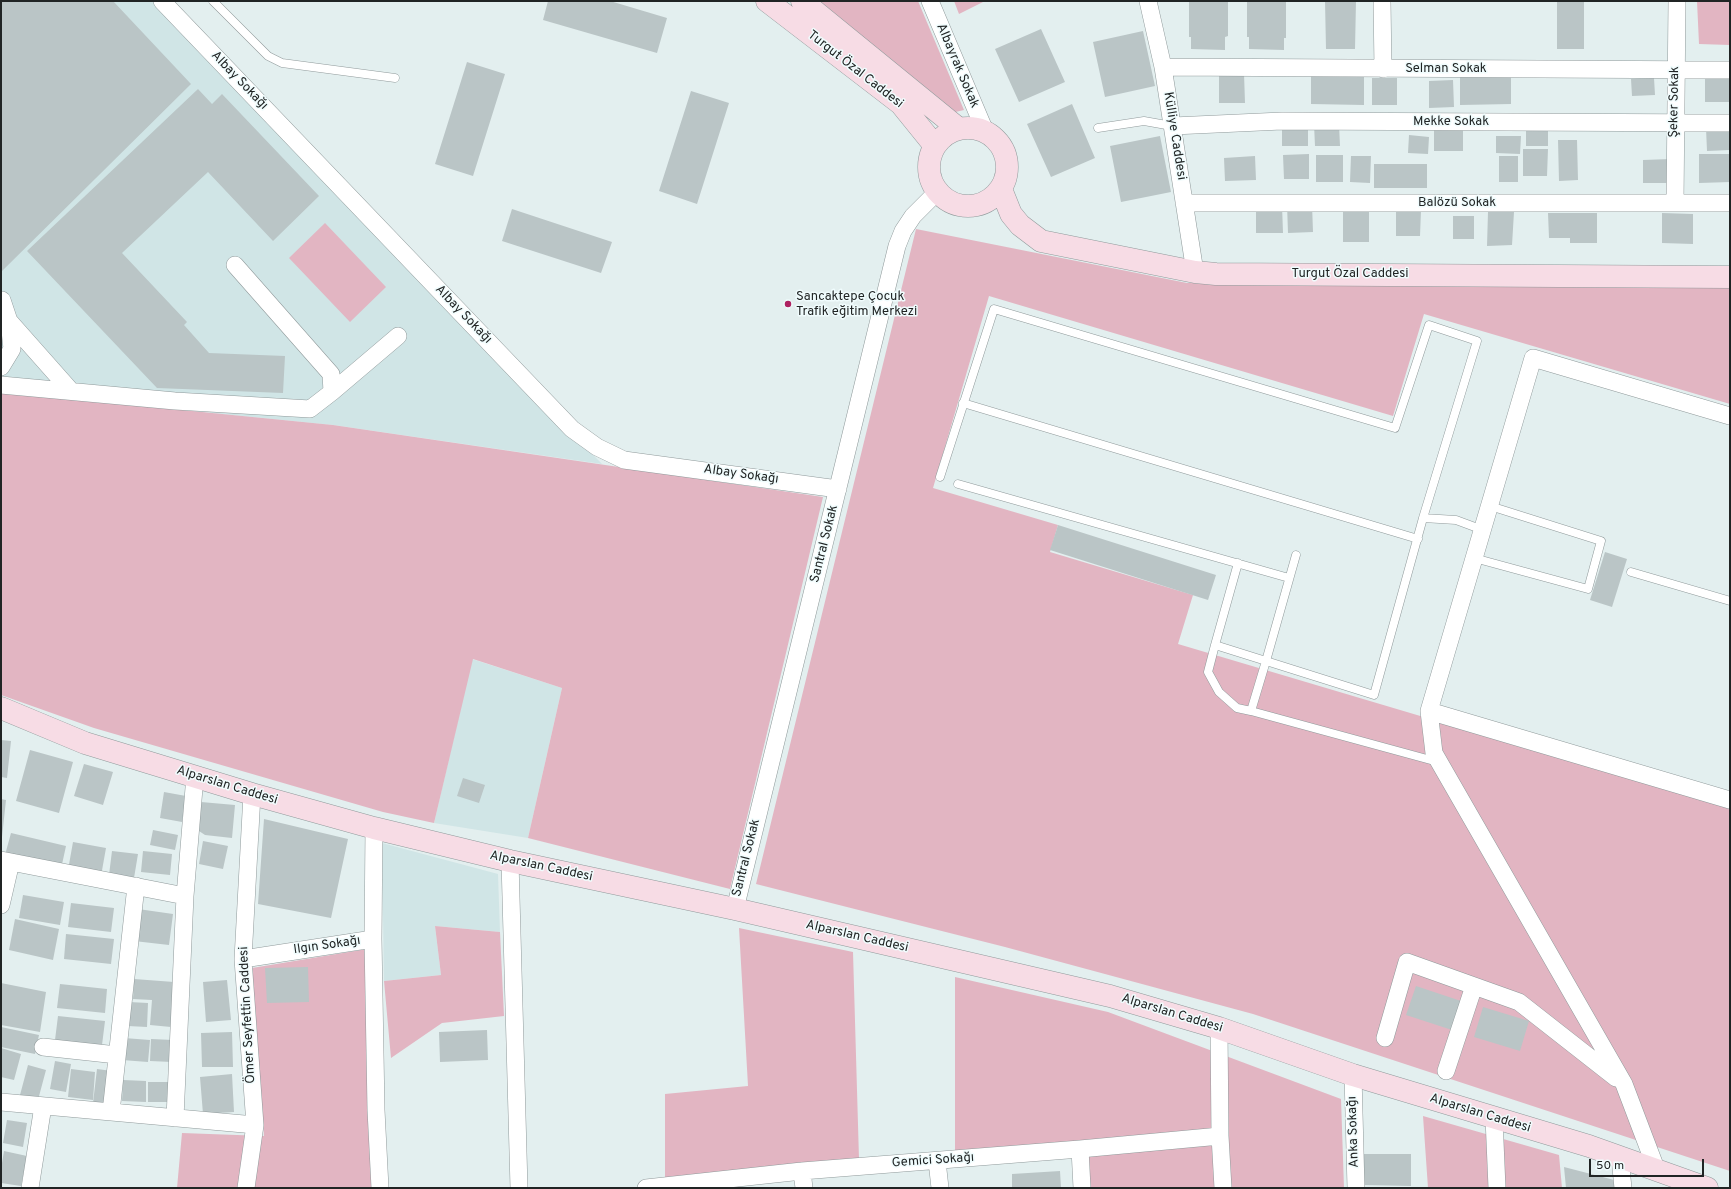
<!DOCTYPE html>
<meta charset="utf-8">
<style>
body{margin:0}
#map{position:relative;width:1731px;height:1189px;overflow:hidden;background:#e3efef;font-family:Overpass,sans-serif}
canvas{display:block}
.frame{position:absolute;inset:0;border:2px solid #202424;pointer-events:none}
.scale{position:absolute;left:1589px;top:1159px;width:115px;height:18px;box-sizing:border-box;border:2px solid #202424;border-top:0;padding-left:5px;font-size:12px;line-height:14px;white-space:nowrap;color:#202424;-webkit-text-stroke:3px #f0fcfd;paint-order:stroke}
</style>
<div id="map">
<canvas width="1731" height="1189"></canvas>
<div class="frame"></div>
<div class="scale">50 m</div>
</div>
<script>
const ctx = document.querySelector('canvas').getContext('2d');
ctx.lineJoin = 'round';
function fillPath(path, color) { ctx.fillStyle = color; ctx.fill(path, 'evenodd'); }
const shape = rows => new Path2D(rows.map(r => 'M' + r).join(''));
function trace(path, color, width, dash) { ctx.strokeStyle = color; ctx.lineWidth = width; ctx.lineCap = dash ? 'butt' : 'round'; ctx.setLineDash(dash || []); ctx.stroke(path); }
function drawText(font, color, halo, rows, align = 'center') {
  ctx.font = font + ' Overpass,sans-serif'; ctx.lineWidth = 3; ctx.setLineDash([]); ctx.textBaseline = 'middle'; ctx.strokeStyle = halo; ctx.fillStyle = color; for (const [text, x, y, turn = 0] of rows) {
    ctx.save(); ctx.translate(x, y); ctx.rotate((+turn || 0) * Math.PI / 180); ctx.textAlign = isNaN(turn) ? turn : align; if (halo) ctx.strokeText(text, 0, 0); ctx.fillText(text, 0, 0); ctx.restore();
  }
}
const built = shape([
 [1,1,152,1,602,464,333,425,1,392],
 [472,659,562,688,528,838,434,823],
 [382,843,498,874,500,932,435,926,441,975,384,981]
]);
const green = shape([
 [813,1,918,1,964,110,947,114],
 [954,1,985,1,959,14],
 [1697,1,1730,1,1730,45,1699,44],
 [325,223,386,287,350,322,289,258],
 [916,229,1187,283,1730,287,1730,404,1424,314,1393,416,989,296,933,488,1058,525,1050,552,1193,595,1178,644,1730,808,1730,1171,1253,1014,1005,947,756,884],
 [1,392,333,425,823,497,730,889,528,838,562,688,473,659,434,823,383,812,94,728,1,695],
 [435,926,500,932,504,1016,442,1023,391,1058,384,981,441,975],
 [739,928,853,952,859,1159,665,1178,665,1094,748,1086],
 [367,949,377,1188,177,1188,182,1133,264,1136,252,968],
 [955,977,1108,1012,1341,1099,1344,1188,1088,1188,1085,1142,955,1154],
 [1423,1116,1559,1155,1562,1188,1428,1188]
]);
const building = shape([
 [1,1,113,1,191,84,1,272],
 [548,1,610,1,667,18,657,53,543,20],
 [1189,1,1228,1,1228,36,1225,37,1225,50,1191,49,1191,37,1189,37],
 [1247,1,1286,1,1286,38,1284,38,1284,50,1249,49,1249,37,1247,37],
 [1325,1,1356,1,1355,49,1326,49],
 [1557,1,1584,1,1584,49,1557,49],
 [1041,29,1065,82,1019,102,995,49],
 [1143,31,1155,86,1105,97,1093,42],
 [467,62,505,74,473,176,435,164],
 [1219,73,1244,73,1245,103,1219,103],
 [1311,76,1364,77,1364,105,1311,104],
 [1460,77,1511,77,1511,104,1460,105],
 [1705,77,1730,77,1730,102,1705,102],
 [1372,78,1397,78,1397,105,1372,105],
 [1654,78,1655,95,1632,96,1631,79],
 [1453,80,1454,107,1429,108,1429,81],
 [198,89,212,104,222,94,319,196,273,241,208,172,122,253,187,322,184,325,209,353,285,356,283,393,157,388,27,251],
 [691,91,729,103,697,204,659,191],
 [1072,104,1095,158,1051,177,1027,124],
 [1434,123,1463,124,1463,151,1434,151],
 [1282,124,1308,124,1308,146,1282,146],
 [1314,124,1339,124,1340,146,1315,146],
 [1526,128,1548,128,1548,146,1526,146],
 [1706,128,1730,128,1730,150,1707,151],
 [1409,135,1429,137,1428,154,1408,153],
 [1160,136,1171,192,1121,202,1110,146],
 [1496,136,1521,136,1520,154,1496,153],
 [1558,140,1577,140,1578,180,1559,181],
 [1523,149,1548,149,1547,176,1523,176],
 [1309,154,1309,179,1284,179,1283,155],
 [1699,154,1730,154,1730,182,1699,183],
 [1316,155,1343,155,1343,182,1316,182],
 [1255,156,1256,180,1225,181,1224,158],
 [1351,156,1371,156,1370,183,1350,182],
 [1499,156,1518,156,1518,182,1499,182],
 [1671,159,1671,183,1643,183,1643,160],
 [1374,164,1427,164,1427,188,1374,188],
 [1287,204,1312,204,1313,232,1288,233],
 [1256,205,1282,205,1283,233,1256,233],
 [512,209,612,242,601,273,502,241],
 [1396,209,1421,210,1420,236,1396,236],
 [1343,210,1369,210,1369,242,1343,242],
 [1488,212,1514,212,1512,245,1487,246],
 [1548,213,1597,213,1597,243,1570,243,1570,238,1549,238],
 [1662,213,1693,214,1693,244,1662,243],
 [1453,216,1474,216,1474,239,1453,239],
 [1058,525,1216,575,1208,600,1050,550],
 [1605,552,1627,559,1612,607,1590,600],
 [1,740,11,741,7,778,1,777],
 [30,750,73,762,59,813,16,801],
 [84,764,113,772,103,805,74,796],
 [463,778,485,785,479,803,457,796],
 [164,792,186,796,182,822,160,818],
 [1,799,6,800,2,837,1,837],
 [201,802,235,805,232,838,205,835,199,831],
 [264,819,348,839,331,918,258,904],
 [153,830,178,835,175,850,150,845],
 [11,833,66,846,61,869,5,855],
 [203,841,228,846,223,869,199,864],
 [73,842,106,848,101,876,68,870],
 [112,851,138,854,134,878,109,875],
 [143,851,172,854,170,875,141,872],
 [23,895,64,902,60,925,19,918],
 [71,903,114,908,111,932,68,927],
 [138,909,173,914,169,945,134,941],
 [15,919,59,929,53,960,9,950],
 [66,934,114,939,111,964,64,959],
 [308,967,309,1002,267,1003,265,968],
 [134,979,174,982,171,1027,150,1025,152,1000,133,999],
 [227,980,231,1020,206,1022,203,982],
 [1,983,46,992,40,1032,1,1025],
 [60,984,107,989,105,1013,57,1008],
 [1416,986,1461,1001,1452,1030,1406,1015],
 [129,1002,148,1003,147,1027,128,1026],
 [1483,1007,1529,1021,1520,1051,1474,1037],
 [58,1016,105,1021,102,1045,55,1040],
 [1,1027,39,1035,35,1054,1,1047],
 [487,1030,488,1060,440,1062,439,1032],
 [232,1032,233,1067,202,1067,201,1033],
 [124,1038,150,1040,148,1062,122,1060],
 [151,1039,173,1040,172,1062,150,1061],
 [1,1048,21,1054,14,1080,1,1077],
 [55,1061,71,1064,66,1092,50,1089],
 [28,1065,46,1070,38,1100,20,1095],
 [71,1069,95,1072,93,1100,68,1097],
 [97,1069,112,1071,108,1105,93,1103],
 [232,1074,234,1112,203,1114,200,1077],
 [123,1080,146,1081,146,1102,122,1101],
 [148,1082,171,1082,171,1102,148,1102],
 [7,1120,27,1123,23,1147,3,1143],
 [4,1151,27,1156,21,1186,1,1183,1,1169],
 [1364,1154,1411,1154,1411,1186,1364,1185],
 [1564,1167,1618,1181,1619,1188,1566,1188],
 [1060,1171,1061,1188,1012,1188,1012,1174]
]);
const lane = shape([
 [213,1,268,56,282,63,395,78],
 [1098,128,1144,121,1172,126],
 [963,403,1418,539],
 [940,477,994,309,1395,428,1429,325,1477,341,1423,518,1456,520,1483,530],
 [958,484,1289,578],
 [1296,555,1266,661,1374,695,1423,518],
 [1474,558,1588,589,1601,541,1490,506],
 [1631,572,1730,601],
 [1215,645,1208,672,1219,692,1237,708,1251,711,1266,661,1215,645,1238,563],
 [1251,711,1438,762]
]);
const street = shape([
 [162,1,572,429,597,447,624,460,838,489],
 [930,1,985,131],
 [1148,1,1163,67,1195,272],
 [1382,1,1383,69],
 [1163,67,1730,70],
 [1173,126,1282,121,1730,123],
 [1184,203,1730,203],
 [1675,203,1677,1],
 [2,300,9,321],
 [1,367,12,349,9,321,71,391],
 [1,385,175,401,310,409,332,392,331,374,235,265],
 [332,392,398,336],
 [1429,711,1730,800],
 [1,860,185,896,195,776],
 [510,861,519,1188],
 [1,905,11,862],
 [735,909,897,246,903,231,913,216,938,191],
 [373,939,376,1110,380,1188],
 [243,959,373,939,374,828],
 [1219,1028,1220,1136,1223,1188],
 [1385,1038,1407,962,1519,1002,1616,1078],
 [43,1047,117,1055],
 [1446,1071,1474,986],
 [1353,1075,1356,1188],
 [1,1102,255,1125],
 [111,1112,136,886],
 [175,1118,185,896],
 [1494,1118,1497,1188],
 [1080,1149,1082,1188],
 [1620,1158,1623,1188],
 [937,1161,940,1188],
 [802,1171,804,1188],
 [1657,1171,1624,1084,1434,753,1429,711,1533,358,1730,416],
 [30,1188,43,1106],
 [246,1188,255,1125,243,959,252,794],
 [646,1188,802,1171,1080,1149,1220,1136]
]);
const secondary = shape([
 [767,1,901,104,935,146],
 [802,1,959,129],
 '929 167a39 39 0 1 1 78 0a39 39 0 1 1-78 0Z',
 [1001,189,1011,214,1020,225,1041,241,1195,272,1216,274,1730,277],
 [1,708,85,743,252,794,374,828,510,861,735,909,1110,996,1219,1028,1353,1075,1589,1146,1707,1188]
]);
const markers = [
 [788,304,4,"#ad2160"]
];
const streetNames = [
 ["Albayrak Sokak",957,66,67],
 ["Selman Sokak",1446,69],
 ["Turgut Özal Caddesi",855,70,38],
 ["Albay Sokağı",239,81,46],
 ["Şeker Sokak",1675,102,-89],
 ["Mekke Sokak",1451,122],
 ["Külliye Caddesi",1174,136,81],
 ["Balözü Sokak",1457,203],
 ["Turgut Özal Caddesi",1350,274],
 ["Albay Sokağı",463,315,46],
 ["Albay Sokağı",741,475,8],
 ["Santral Sokak",825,544,-76],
 ["Alparslan Caddesi",227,786,17],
 ["Santral Sokak",747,858,-76],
 ["Alparslan Caddesi",541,867,12],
 ["Alparslan Caddesi",857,937,13],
 ["Ilgın Sokağı",327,946,-8],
 ["Alparslan Caddesi",1172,1014,17],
 ["Ömer Seyfettin Caddesi",248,1015,-93],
 ["Alparslan Caddesi",1480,1114,17],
 ["Anka Sokağı",1354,1132,-92],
 ["Gemici Sokağı",933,1161,-4]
];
const poiNames = [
 ["Sancaktepe Çocuk",796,297],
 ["Trafik eğitim Merkezi",796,312]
];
fillPath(built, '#d0e5e6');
fillPath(green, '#e2b5c2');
fillPath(building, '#bac5c6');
trace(lane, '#909a9b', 9);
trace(street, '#909a9b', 18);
trace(secondary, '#909a9b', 23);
trace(lane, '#fff', 8);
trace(street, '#fff', 17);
trace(secondary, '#f7dce5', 22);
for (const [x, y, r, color] of markers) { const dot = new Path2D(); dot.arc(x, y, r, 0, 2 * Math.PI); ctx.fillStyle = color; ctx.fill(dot); trace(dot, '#f0fcfd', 1.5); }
drawText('13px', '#202424', '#f0fcfd', streetNames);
drawText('13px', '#202424', '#f0fcfd', poiNames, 'left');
</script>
